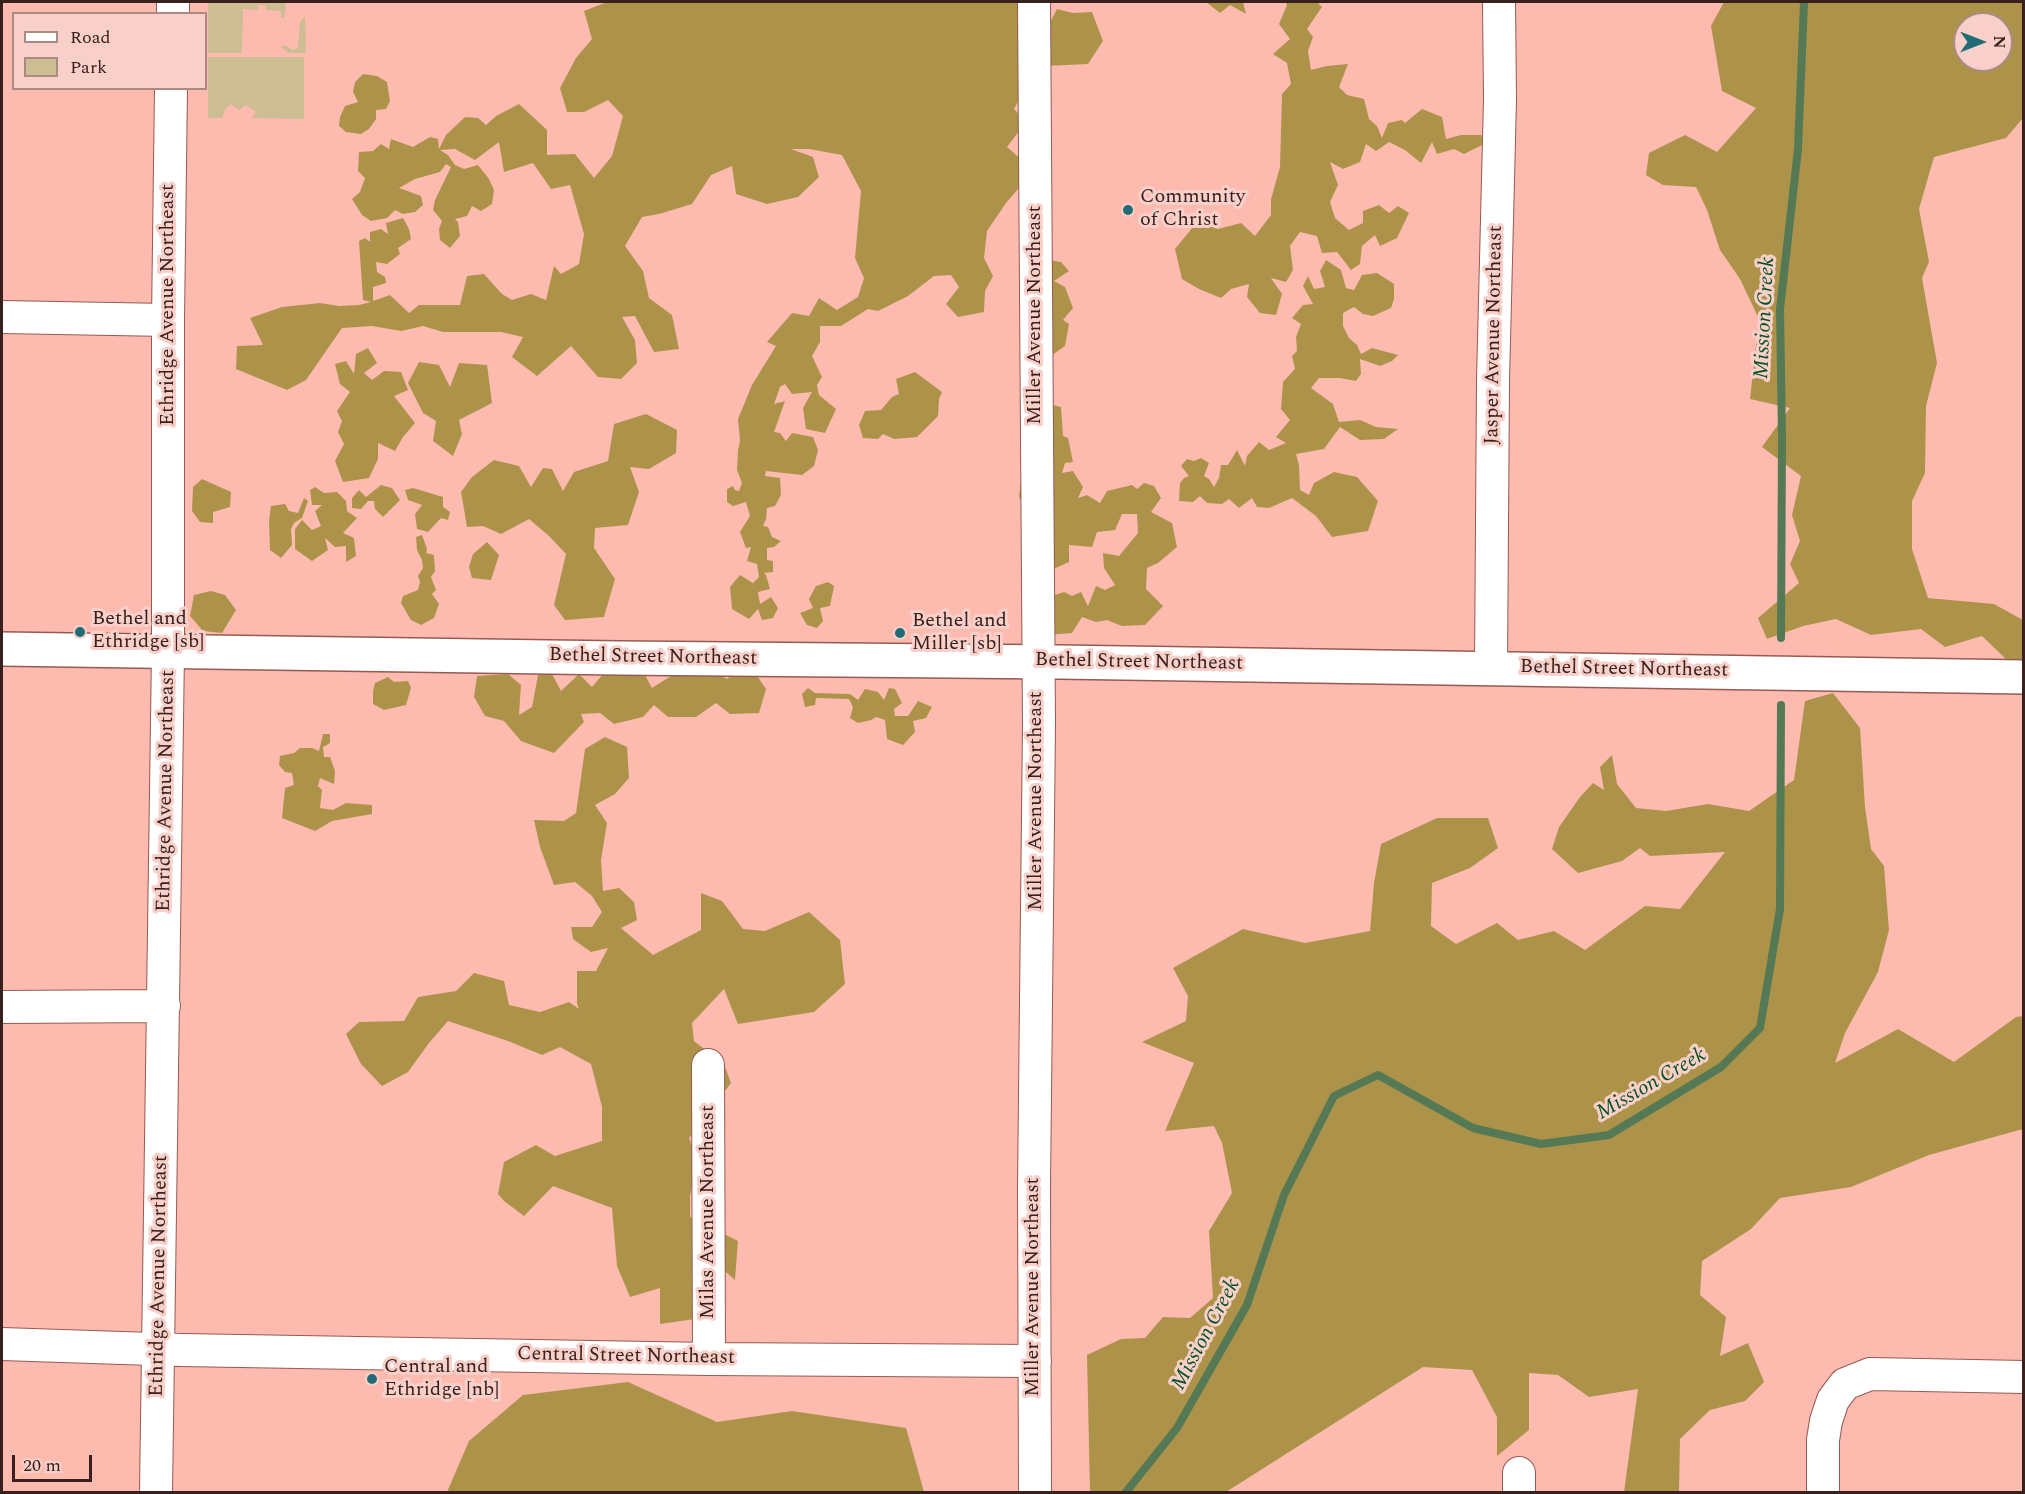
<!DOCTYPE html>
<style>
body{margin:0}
#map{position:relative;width:2025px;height:1494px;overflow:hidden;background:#fdbbb0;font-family:Spectral,serif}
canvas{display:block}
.frame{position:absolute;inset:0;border:3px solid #38201c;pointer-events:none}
.legend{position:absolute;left:12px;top:12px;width:195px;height:78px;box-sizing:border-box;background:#f8d0c9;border:2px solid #ab8a84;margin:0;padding:8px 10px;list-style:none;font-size:18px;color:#38201c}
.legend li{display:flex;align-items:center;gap:12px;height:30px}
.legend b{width:30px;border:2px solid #ab8a84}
.north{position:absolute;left:1953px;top:12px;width:60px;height:60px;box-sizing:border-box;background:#f8d0c9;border:2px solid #ab8a84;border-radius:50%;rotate:90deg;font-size:16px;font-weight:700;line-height:24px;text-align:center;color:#38201c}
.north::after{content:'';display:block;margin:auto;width:21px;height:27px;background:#216b76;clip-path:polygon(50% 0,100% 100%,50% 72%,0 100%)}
.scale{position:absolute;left:12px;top:1455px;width:80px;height:27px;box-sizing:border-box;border:3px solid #38201c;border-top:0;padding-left:8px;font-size:18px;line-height:21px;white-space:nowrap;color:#38201c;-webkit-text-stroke:4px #f8d0c9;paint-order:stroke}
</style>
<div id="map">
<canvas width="2025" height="1494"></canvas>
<div class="frame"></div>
<ul class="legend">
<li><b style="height:8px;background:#fff"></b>Road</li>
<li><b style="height:16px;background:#cdbd92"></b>Park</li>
</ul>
<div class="north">N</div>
<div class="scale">20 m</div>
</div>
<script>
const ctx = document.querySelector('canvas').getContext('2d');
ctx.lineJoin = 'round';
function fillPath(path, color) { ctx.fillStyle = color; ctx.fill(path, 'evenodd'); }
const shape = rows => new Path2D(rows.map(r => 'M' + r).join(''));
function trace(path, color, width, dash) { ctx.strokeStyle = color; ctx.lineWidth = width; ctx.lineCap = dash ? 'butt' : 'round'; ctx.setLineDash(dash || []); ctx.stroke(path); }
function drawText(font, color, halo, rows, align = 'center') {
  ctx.font = font + ' Spectral,serif'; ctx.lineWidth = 6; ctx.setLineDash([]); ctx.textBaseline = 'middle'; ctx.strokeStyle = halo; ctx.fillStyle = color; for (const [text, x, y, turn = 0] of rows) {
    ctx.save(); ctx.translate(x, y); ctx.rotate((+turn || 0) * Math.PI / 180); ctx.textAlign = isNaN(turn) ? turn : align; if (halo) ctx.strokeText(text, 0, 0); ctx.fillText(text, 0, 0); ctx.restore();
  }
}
const green = shape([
 [208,2,281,2,286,4,285,14,284,18,281,17,281,11,266,10,266,5,258,5,258,10,243,9,242,53,208,53],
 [305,17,306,53,289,53,281,47,284,45,293,50,298,48,300,21],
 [208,57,304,57,304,119,252,118,256,112,246,105,239,110,231,104,226,108,222,118,208,118]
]);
const forest = shape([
 [607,2,1023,2,1048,26,1057,9,1073,13,1092,12,1103,41,1088,64,1024,67,1018,74,1026,87,1014,109,1026,122,1007,147,1022,160,1024,182,1006,203,987,231,984,258,993,276,985,291,984,312,958,317,946,304,959,287,951,275,934,276,908,296,878,311,868,309,841,326,820,326,820,342,812,356,822,377,817,385,819,395,836,409,825,433,806,429,803,408,812,392,792,394,785,384,780,387,774,404,785,401,774,432,780,433,786,441,792,433,813,437,818,450,814,466,802,475,766,471,765,476,780,478,781,495,775,506,767,508,766,519,763,526,768,527,772,537,781,541,774,547,767,548,767,560,773,561,773,572,764,573,766,575,770,589,758,592,760,604,771,597,778,608,773,618,762,620,758,609,749,619,732,609,730,587,740,575,753,583,759,577,757,564,747,561,751,547,746,548,740,532,750,516,746,502,733,506,727,502,727,489,733,486,735,490,739,491,742,483,737,470,738,450,740,441,738,419,752,385,776,346,767,342,792,313,809,316,819,298,837,310,858,297,864,278,855,258,861,191,842,155,809,149,791,149,813,157,819,177,798,197,767,204,736,194,732,166,711,175,692,204,659,214,642,217,625,246,643,271,649,298,672,315,679,349,654,352,635,316,622,317,635,340,637,363,621,379,598,377,571,346,537,376,512,357,523,337,501,332,443,332,423,326,401,331,372,326,342,328,306,380,287,390,236,369,237,346,263,345,250,318,282,307,320,303,339,306,359,305,371,302,363,300,359,241,365,238,370,242,370,232,381,229,388,234,386,223,403,218,409,229,411,239,398,248,400,254,387,264,376,262,377,272,385,277,386,283,373,287,373,301,390,295,409,313,419,305,460,305,467,276,484,274,502,294,512,300,531,294,546,300,554,266,561,274,579,264,584,234,570,185,551,189,533,163,504,172,499,142,475,160,455,149,440,150,448,155,455,165,464,169,478,165,489,179,494,190,492,204,481,211,472,206,467,216,455,219,458,222,460,236,450,248,440,240,439,229,442,221,433,210,435,200,451,167,446,164,440,172,415,179,399,188,421,196,423,205,415,212,403,214,395,210,387,218,371,221,362,215,352,199,360,192,365,178,358,171,359,152,373,151,381,144,389,149,391,139,413,147,430,137,438,139,439,149,446,135,465,117,478,118,486,125,496,116,519,104,547,130,547,155,575,154,594,178,612,156,623,116,608,100,584,112,567,112,560,88,576,58,592,39,584,11],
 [1206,2,1243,2,1246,14,1230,5,1220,13],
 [1286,2,1317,2,1322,7,1307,29,1313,37,1308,51,1311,70,1327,66,1348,64,1339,87,1347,95,1364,99,1369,119,1377,126,1382,138,1388,123,1402,120,1405,123,1422,109,1442,117,1446,139,1461,135,1481,135,1484,144,1464,154,1454,149,1437,154,1432,142,1421,163,1405,150,1389,142,1376,151,1366,144,1360,162,1343,169,1330,162,1338,185,1330,202,1335,218,1349,230,1363,223,1363,211,1379,205,1389,213,1398,206,1409,213,1397,238,1380,246,1375,235,1362,246,1360,264,1351,270,1337,252,1322,253,1317,236,1300,232,1290,246,1293,270,1286,282,1271,278,1282,294,1276,315,1260,313,1247,297,1249,284,1231,289,1221,298,1199,289,1182,279,1175,249,1197,222,1218,229,1241,223,1255,236,1271,215,1271,199,1280,167,1282,94,1291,84,1287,63,1273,54,1290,39,1279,24,1287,5],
 [1724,2,2023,2,2023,118,2006,138,1934,157,1919,209,1929,262,1922,278,1937,363,1926,406,1925,473,1912,501,1912,549,1928,598,1994,604,2023,620,2023,665,2013,666,1982,636,1945,647,1921,629,1871,635,1836,619,1803,626,1767,639,1758,618,1799,583,1790,564,1800,541,1792,515,1801,476,1762,447,1790,408,1750,399,1759,319,1740,279,1720,250,1707,210,1696,187,1663,185,1646,175,1649,153,1685,135,1717,152,1756,108,1722,91,1711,26],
 [1965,24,2001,24,2001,60,1965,60],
 [363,74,377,76,387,82,390,101,386,109,376,110,376,119,369,129,361,134,346,132,339,126,340,117,345,106,358,102,353,92,355,82],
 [1048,260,1061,262,1069,271,1054,281,1065,287,1073,308,1063,320,1069,324,1065,346,1045,360],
 [1326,260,1341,270,1346,288,1354,290,1362,275,1377,273,1394,284,1394,299,1391,308,1373,316,1363,314,1354,307,1343,313,1343,326,1349,338,1357,345,1361,354,1372,348,1398,355,1392,361,1380,366,1360,359,1361,374,1356,381,1340,378,1319,378,1311,388,1333,404,1339,422,1360,420,1376,427,1398,429,1384,439,1360,440,1340,427,1324,449,1296,454,1299,465,1300,490,1309,495,1314,483,1334,472,1357,477,1378,501,1368,531,1332,537,1316,516,1292,498,1269,508,1257,507,1252,498,1239,508,1229,499,1222,504,1207,503,1200,496,1193,502,1179,501,1180,483,1184,478,1189,476,1181,466,1187,459,1194,461,1201,458,1209,463,1204,476,1209,479,1214,487,1219,478,1221,465,1228,465,1237,450,1245,466,1247,456,1259,442,1269,450,1286,443,1276,437,1290,420,1281,409,1283,382,1295,369,1292,356,1297,351,1296,337,1301,324,1292,318,1303,305,1313,304,1303,286,1308,276,1314,289,1325,287,1320,271],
 [368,348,377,363,364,373,372,380,384,371,401,372,408,390,394,396,415,423,403,437,395,451,378,443,378,459,369,478,343,482,335,461,344,444,338,432,342,421,337,411,350,392,340,384,335,364,346,361,354,374,356,354],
 [419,362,439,365,450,387,459,363,487,365,492,403,459,420,462,434,453,456,433,441,436,421,423,413,408,383],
 [915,372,942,392,939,399,938,416,917,437,894,439,883,434,878,439,863,438,859,425,865,411,881,410,892,397,899,394,896,379],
 [1049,404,1061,407,1063,436,1068,438,1073,462,1065,463,1062,473,1073,471,1083,487,1078,498,1087,495,1100,503,1107,491,1132,485,1137,489,1144,483,1154,486,1161,498,1151,512,1172,523,1177,547,1158,563,1147,568,1146,589,1163,606,1145,625,1122,626,1107,620,1096,622,1082,617,1072,633,1046,635,1048,597,1064,592,1072,596,1081,592,1088,606,1096,586,1105,590,1115,585,1104,568,1103,553,1119,556,1138,533,1137,514,1122,514,1115,530,1097,532,1092,547,1069,545,1069,562,1051,570,1042,530,1019,497,1023,465],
 [646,414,677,430,676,453,649,469,630,467,639,492,628,525,595,528,594,548,615,579,604,617,565,620,554,605,566,554,549,536,529,519,501,534,483,526,467,527,461,492,472,477,494,460,519,466,531,487,543,468,552,469,563,491,574,472,608,461,614,424],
 [202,479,231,492,230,507,213,512,213,523,200,522,192,511,193,487],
 [381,485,392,488,400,500,383,517,375,509,374,501,368,501,361,509,352,508,352,498,359,490,366,497],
 [315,487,324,493,337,492,346,501,347,511,357,518,343,533,354,538,356,556,346,562,346,546,335,547,325,538,328,550,312,561,295,549,295,529,302,520,312,530,321,526,315,511,322,505,312,505,310,490],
 [413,488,443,497,443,507,450,512,448,520,441,518,428,532,417,529,415,514,422,505,408,500,405,490],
 [304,498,308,501,302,518,294,523,291,529,292,545,281,558,270,550,269,521,271,506,285,504,289,511,298,513],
 [422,535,427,549,426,553,434,555,435,571,431,577,436,590,432,594,439,604,434,618,421,625,411,620,401,603,403,596,418,590,420,582,418,576,423,568,422,560,417,550,416,537],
 [487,542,499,555,491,580,472,578,469,567,473,554],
 [828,582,834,586,830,606,820,608,823,621,817,628,807,625,800,613,813,608,809,599,816,586],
 [211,591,225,595,236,610,222,633,203,631,190,616,194,595],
 [747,661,766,689,759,713,730,714,716,703,696,717,668,717,654,705,643,717,614,724,600,713,581,714,584,722,554,753,521,741,504,721,485,716,474,697,477,676,508,674,521,685,519,715,532,707,538,675,552,674,561,691,579,674,592,687,609,667,639,664,652,688,690,664,710,669,727,679],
 [388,677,394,682,408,681,411,688,406,705,384,710,373,704,373,691,375,683],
 [808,688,815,693,850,694,858,700,865,689,878,692,884,700,889,688,895,689,902,703,894,709,895,716,908,716,918,701,932,707,926,718,913,721,915,732,903,745,887,739,885,720,876,717,871,720,858,723,850,718,853,707,849,699,816,698,815,705,805,707,802,694],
 [1833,693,1860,728,1865,807,1871,849,1884,866,1889,930,1878,972,1845,1033,1835,1063,1898,1029,1954,1062,2016,1017,2023,1016,2023,1129,1929,1155,1851,1187,1780,1198,1751,1229,1702,1261,1700,1295,1726,1317,1720,1356,1748,1343,1764,1382,1745,1401,1710,1410,1680,1439,1679,1492,1624,1492,1638,1389,1589,1397,1558,1375,1529,1373,1529,1430,1497,1456,1497,1417,1472,1370,1423,1367,1226,1492,1090,1492,1087,1355,1121,1339,1145,1338,1163,1317,1190,1318,1213,1298,1209,1231,1232,1193,1222,1143,1214,1126,1165,1131,1194,1063,1142,1042,1186,1021,1188,996,1173,968,1243,929,1305,943,1370,931,1374,883,1381,844,1437,818,1488,818,1498,848,1470,868,1432,883,1431,926,1456,944,1497,923,1518,940,1554,931,1585,950,1645,906,1680,909,1725,852,1650,856,1640,848,1622,861,1578,873,1552,849,1559,827,1580,797,1593,783,1604,790,1600,767,1612,755,1617,784,1636,808,1666,811,1708,804,1749,811,1794,780,1805,701],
 [323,734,330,734,330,743,323,747,324,757,330,757,335,771,334,784,320,778,318,786,322,790,320,808,333,810,346,803,372,805,372,814,332,821,315,831,282,818,285,788,294,785,292,773,285,772,279,765,280,756,294,753,300,748,312,748,319,751],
 [605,737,627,747,629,778,615,794,595,805,607,823,601,860,603,891,619,888,634,902,637,920,621,928,653,955,701,930,701,893,722,901,743,929,765,931,809,912,840,940,845,984,814,1012,738,1024,724,989,692,1023,694,1041,724,1064,731,1083,689,1138,698,1161,690,1196,690,1217,738,1241,735,1280,696,1246,702,1318,660,1324,660,1288,630,1297,617,1266,612,1208,553,1186,524,1216,504,1201,498,1194,504,1162,536,1145,555,1156,602,1141,602,1107,591,1064,560,1047,542,1055,508,1041,448,1021,429,1043,408,1072,382,1086,361,1064,346,1034,359,1022,404,1021,418,997,456,991,474,973,504,981,509,1005,540,1012,569,1002,579,1009,577,1004,577,971,596,971,608,948,591,952,573,939,571,927,592,927,602,912,592,896,575,882,554,885,540,847,534,820,564,821,576,813,585,749],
 [628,1382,717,1422,792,1411,906,1428,924,1492,447,1492,469,1441,523,1395]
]);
const stream = shape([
 [1781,638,1782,437,1780,309,1798,149,1804,2],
 [1126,1492,1177,1428,1247,1305,1284,1195,1334,1096,1378,1075,1473,1128,1541,1144,1609,1135,1721,1067,1760,1028,1780,909,1781,705]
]);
const street = shape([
 [1034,2,1039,724,1034,1187,1035,1492],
 [173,14,173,2],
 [2,317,168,320],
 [1491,668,1493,381,1500,99,1499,2],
 [2,1007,164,1006],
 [708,1065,709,1359],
 [2,1344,182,1350,709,1359,1035,1361],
 [156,1492,168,651,168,320,171,88],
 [1519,1492,1519,1473],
 [1823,1492,1823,1440,1826,1421,1833,1400,1845,1384,1870,1374,2024,1377]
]);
const secondary = shape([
 [2,649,619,658,1059,662,2024,677]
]);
const markers = [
 [1128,210,6,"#216b76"],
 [80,632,6,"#216b76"],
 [900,633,6,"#216b76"],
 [372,1379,6,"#216b76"]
];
const poiNames = [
 ["Community",1140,198],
 ["of Christ",1140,221],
 ["Bethel and",92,620],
 ["Ethridge [sb]",92,643],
 ["Bethel and",912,622],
 ["Miller [sb]",912,645],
 ["Central and",384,1368],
 ["Ethridge [nb]",384,1391]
];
const streetNames = [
 ["Ethridge Avenue Northeast",169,305,-90],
 ["Miller Avenue Northeast",1036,315,-90],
 ["Jasper Avenue Northeast",1495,335,-89],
 ["Bethel Street Northeast",653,658,1],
 ["Bethel Street Northeast",1139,663,1],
 ["Bethel Street Northeast",1624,670,1],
 ["Ethridge Avenue Northeast",167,791,-89],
 ["Miller Avenue Northeast",1037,801,-90],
 ["Milas Avenue Northeast",709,1212,-90],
 ["Ethridge Avenue Northeast",160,1276,-89],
 ["Miller Avenue Northeast",1034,1287,-90],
 ["Central Street Northeast",626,1357,1]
];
const waterNames = [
 ["Mission Creek",1766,318,-87],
 ["Mission Creek",1652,1085,-30],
 ["Mission Creek",1207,1335,-62]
];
fillPath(green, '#cdbd92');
fillPath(forest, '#ad934a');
trace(stream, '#557955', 8);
trace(street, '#945b51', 34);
trace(secondary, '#945b51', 36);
trace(street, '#fff', 32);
trace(secondary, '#fff', 33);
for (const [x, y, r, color] of markers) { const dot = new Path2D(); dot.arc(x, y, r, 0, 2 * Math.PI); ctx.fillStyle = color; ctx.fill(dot); trace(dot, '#f8d0c9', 2); }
drawText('20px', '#38201c', '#f8d0c9', poiNames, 'left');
drawText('20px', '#38201c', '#f8d0c9', streetNames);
drawText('italic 21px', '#065122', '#f8d0c9', waterNames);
</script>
